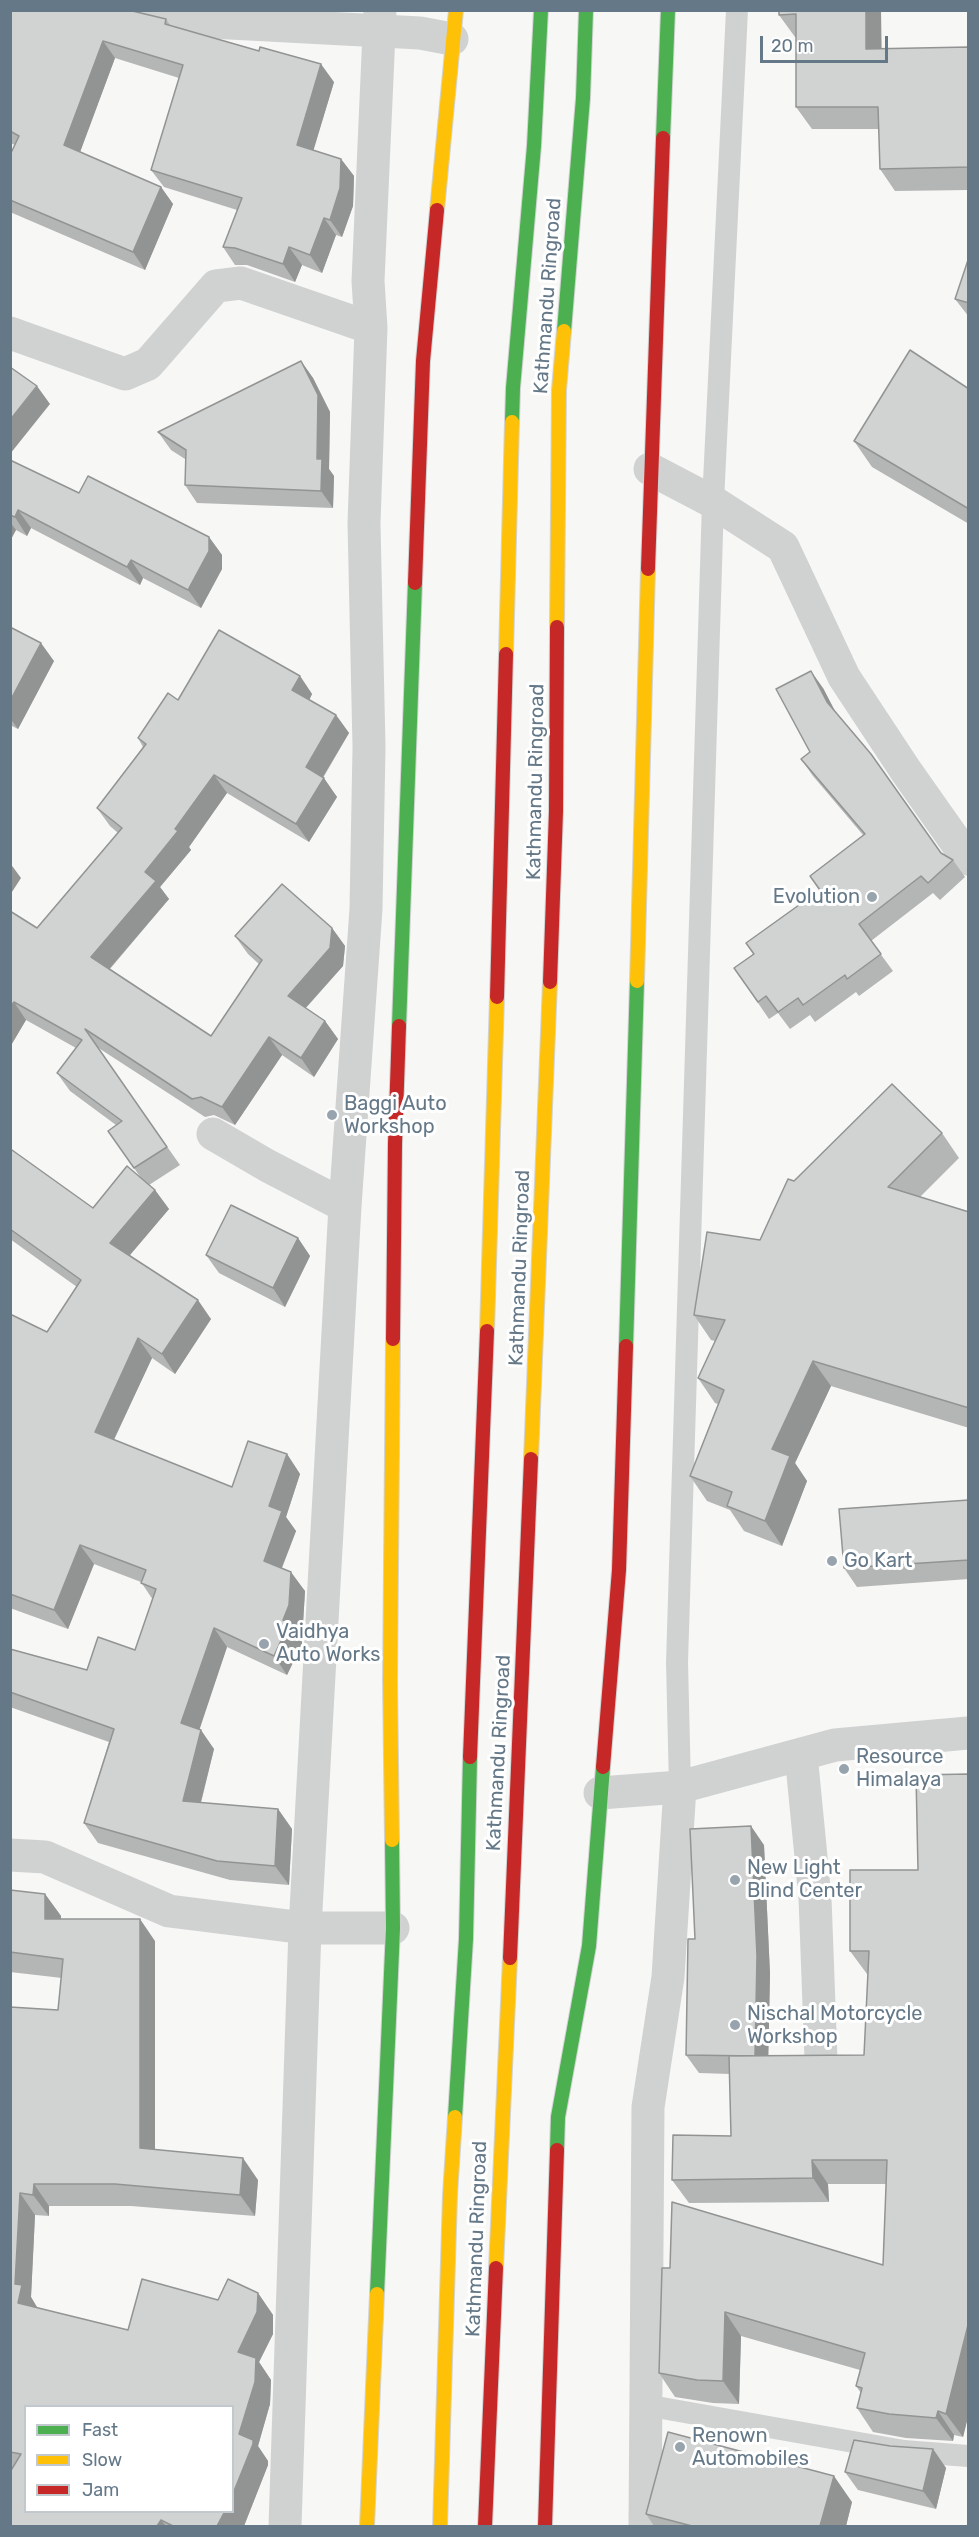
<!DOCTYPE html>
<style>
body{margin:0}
#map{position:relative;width:979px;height:2537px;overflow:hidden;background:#f7f7f5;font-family:Rubik,sans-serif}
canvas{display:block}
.frame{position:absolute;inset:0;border:12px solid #647888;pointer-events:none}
.legend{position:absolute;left:24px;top:2405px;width:210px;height:108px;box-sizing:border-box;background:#fff;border:2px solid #c1c9cf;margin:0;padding:8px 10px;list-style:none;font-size:18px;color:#647888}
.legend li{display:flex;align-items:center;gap:12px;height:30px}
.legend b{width:30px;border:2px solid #c1c9cf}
.scale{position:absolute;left:760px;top:36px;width:128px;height:27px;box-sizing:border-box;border:3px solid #647888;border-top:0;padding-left:8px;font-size:18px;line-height:21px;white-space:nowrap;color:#647888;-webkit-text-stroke:4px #fff;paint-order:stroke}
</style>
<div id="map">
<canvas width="979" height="2537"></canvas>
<div class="frame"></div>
<ul class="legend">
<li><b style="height:8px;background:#4caf50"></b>Fast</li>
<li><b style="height:8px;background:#ffc107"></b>Slow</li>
<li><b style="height:8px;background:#c62828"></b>Jam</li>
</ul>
<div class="scale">20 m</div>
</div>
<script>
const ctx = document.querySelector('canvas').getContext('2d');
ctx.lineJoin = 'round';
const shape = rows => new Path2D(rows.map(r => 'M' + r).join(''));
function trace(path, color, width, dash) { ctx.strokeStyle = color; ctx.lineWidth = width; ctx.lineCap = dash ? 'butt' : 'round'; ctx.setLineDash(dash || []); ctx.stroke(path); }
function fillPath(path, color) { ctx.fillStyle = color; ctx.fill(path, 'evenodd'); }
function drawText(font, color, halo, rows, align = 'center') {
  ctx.font = font + ' Rubik,sans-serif'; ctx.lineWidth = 6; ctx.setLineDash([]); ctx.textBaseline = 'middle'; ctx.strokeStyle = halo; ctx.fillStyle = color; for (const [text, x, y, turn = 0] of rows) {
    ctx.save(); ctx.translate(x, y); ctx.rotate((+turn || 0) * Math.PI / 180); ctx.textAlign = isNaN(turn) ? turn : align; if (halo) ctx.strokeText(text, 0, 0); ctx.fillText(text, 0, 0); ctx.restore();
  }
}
const lane = shape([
 [680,1787,677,1662,713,502,737,10],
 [645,2405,904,2451,968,2456]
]);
const street = shape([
 [145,10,192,21,420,33,452,39],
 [10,333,125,374,148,364,216,286,241,283,371,328],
 [650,469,713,502,783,547,844,677,906,771,968,859],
 [213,1134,268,1166,345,1206],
 [801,1754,815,1898,821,2059],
 [600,1793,680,1787,835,1745,968,1733],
 [10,1855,45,1857,169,1911,305,1928,393,1928],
 [285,2526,305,1928,345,1206,366,909,369,747,364,523,371,328,368,281,380,10],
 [645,2526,648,2107,668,1977,680,1787]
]);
const fast = shape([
 [663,138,668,10],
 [564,331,583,98,586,10],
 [512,422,513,388,534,146,541,10],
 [399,1026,415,583],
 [626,1346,637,981],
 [455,2117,466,1939,470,1757],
 [557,2150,558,2117,589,1946,603,1767],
 [377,2294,393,1928,392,1840]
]);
const slow = shape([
 [437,210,456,10],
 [557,627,559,390,564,331],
 [506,654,512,422],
 [637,981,648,569],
 [487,1331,497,997],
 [531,1459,550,982],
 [392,1840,390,1680,393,1339],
 [496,2268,510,1958],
 [367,2526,377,2294],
 [440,2526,450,2195,455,2117]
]);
const jam = shape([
 [648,569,663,138],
 [415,583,423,361,437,210],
 [550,982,556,811,557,627],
 [497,997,506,654],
 [393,1339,395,1144,399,1026],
 [470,1757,487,1331],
 [603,1767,619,1570,626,1346],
 [510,1958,531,1459],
 [485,2526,496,2268],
 [545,2526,557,2150]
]);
const wall = shape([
 [10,10,166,19,170,25,334,82,313,150,341,159,354,176,353,206,342,237,336,235,322,273,302,265,295,282,247,265,235,265,223,247,237,210,164,187,151,170,179,78,115,58,80,152,161,187,173,204,145,270,10,212,10,155,15,145,10,143],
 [881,10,881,49,969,47,969,190,895,191,880,169,879,129,812,129,796,107,796,37,795,37,779,15],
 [969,257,969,317,955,299],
 [301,361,313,378,330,412,329,469,334,476,333,508,197,503,185,485,185,459,171,450,158,432],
 [969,389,969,524,872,467,854,441],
 [10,460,79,493,209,537,222,555,222,569,201,608,143,578,140,585,31,528,27,536,16,530,10,541],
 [10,627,54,661,18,729,10,725],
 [300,676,312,694,309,700,336,715,349,733,323,778,337,797,309,842,227,793,189,847,191,850,160,887,169,899,110,969,211,1036,260,965,248,954,235,936,332,928,345,946,343,966,306,1008,325,1021,338,1039,314,1077,282,1055,235,1125,214,1115,205,1117,97,1047,180,1165,149,1185,155,1190,169,1209,130,1255,211,1319,175,1374,152,1358,114,1440,232,1487,287,1454,300,1474,286,1517,296,1531,282,1568,305,1591,303,1624,298,1636,302,1642,302,1644,287,1675,227,1647,199,1729,214,1749,201,1803,278,1809,292,1829,289,1885,230,1880,98,1843,84,1823,109,1742,10,1707,10,1649,87,1670,135,1650,153,1600,141,1582,94,1564,68,1629,10,1608,10,1314,47,1332,77,1287,10,1239,10,1153,93,1208,141,1178,108,1131,116,1125,70,1091,57,1073,76,1048,26,1020,10,1047,10,911,37,928,118,833,110,826,97,808,143,747,138,738,178,700],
 [823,688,835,711,941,853,953,860,965,877,940,900,933,893,871,941,893,971,859,996,856,992,815,1022,810,1015,790,1029,778,1013,769,1019,734,968,753,954,746,943,819,890,810,876,863,835,813,776,801,759,810,752],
 [942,1133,959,1158,920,1197,969,1212,969,1428,831,1386,795,1463,807,1481,782,1546,744,1531,730,1510,707,1501,690,1476,718,1404,715,1403,698,1378,715,1341,711,1340,694,1315,760,1240,794,1181],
 [298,1238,310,1256,285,1307,219,1273,206,1255],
 [969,1500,969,1579,857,1587,844,1568],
 [969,1774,969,2413,963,2437,954,2435,953,2441,906,2438,873,2432,857,2408,861,2393,856,2386,860,2370,741,2336,739,2404,713,2403,675,2397,659,2373,662,2268,883,2265,886,2184,828,2184,829,2202,689,2203,672,2180,731,2136,730,2074,699,2073,686,2055,695,1939,764,1845,770,1974,768,2056,864,2055,868,1974,867,1974,850,1951,918,1870],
 [10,1890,45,1894,61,1916,61,1919,155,1941,155,2150,258,2180,255,2216,131,2206,49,2206,49,2216,35,2215,31,2297,37,2308,128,2330,218,2300,258,2293,273,2315,273,2334,259,2362,271,2380,270,2404,258,2446,268,2461,268,2465,244,2526,10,2526,10,2007,58,2010,62,1978,10,1972],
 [890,2446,933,2449,946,2468,936,2509,858,2490,845,2472],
 [852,2502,846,2526,654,2526,646,2514]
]);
const shadedWall = shape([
 [866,10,881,10,882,72,866,49],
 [103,41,115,58,76,163,64,145],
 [321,64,334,82,310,162,297,145],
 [341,159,354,176,353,206,342,237,330,220],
 [161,187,173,204,145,270,133,252],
 [324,218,336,235,322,273,310,255],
 [289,247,302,265,295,282,283,264],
 [301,361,313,378,330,412,329,469,334,476,333,508,321,491,317,459],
 [37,386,50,404,10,454,10,420],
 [18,510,31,528,27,536,15,517],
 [10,522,16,530,10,541],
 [209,537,222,555,222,569,201,608,188,590],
 [131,560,143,578,140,585,127,567],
 [41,643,54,661,18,729,10,718,10,701],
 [811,671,823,688,839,719,827,702],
 [300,676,312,694,305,709,292,690],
 [336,715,349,733,318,785,306,767],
 [214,775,227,793,189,847,191,850,160,887,169,899,104,975,91,957,145,872],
 [324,778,337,797,309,842,296,824],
 [10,863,21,878,10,895],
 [332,928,345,946,343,966,300,1014,288,996],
 [14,1002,26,1020,10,1047,10,1007],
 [325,1021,338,1039,314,1077,301,1058],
 [269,1037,282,1055,235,1125,222,1107],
 [155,1190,169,1209,124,1262,110,1243],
 [298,1238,310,1256,285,1307,273,1288],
 [198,1300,211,1319,175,1374,162,1354],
 [138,1338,152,1358,108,1452,95,1432],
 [813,1361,831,1386,795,1463,807,1481,782,1546,765,1521,772,1449],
 [287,1454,300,1474,286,1517,296,1531,277,1580,264,1561,269,1506],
 [80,1545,94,1564,68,1629,54,1610],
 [291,1572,305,1591,303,1624,298,1636,302,1642,302,1644,287,1675,274,1656,283,1620],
 [214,1628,227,1647,195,1743,181,1723],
 [201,1730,214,1749,196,1821,183,1801],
 [278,1809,292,1829,289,1885,275,1866],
 [751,1826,764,1845,770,1974,768,2075,755,2057],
 [45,1894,61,1916,61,1941,45,1919],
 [140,1919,155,1941,155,2170,140,2148],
 [243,2158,258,2180,255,2216,240,2195],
 [812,2160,828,2184,829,2202,813,2178],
 [34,2184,49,2206,49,2216,33,2195],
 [20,2193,35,2215,31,2297,37,2307,33,2324,18,2303,15,2284],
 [258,2293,273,2315,273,2334,259,2362,271,2380,270,2404,258,2446,268,2461,268,2465,244,2526,217,2526,225,2511,232,2511,232,2496,239,2434,238,2352],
 [725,2312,741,2336,739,2404,723,2381],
 [969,2321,969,2413,963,2437,946,2414],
 [938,2411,954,2435,953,2441,936,2418],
 [933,2449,946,2468,936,2509,923,2491],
 [834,2476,852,2502,846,2526,820,2526],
 [161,2520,166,2526,157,2526]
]);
const building = shape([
 [10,10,128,10,166,19,165,24,259,51,260,47,321,64,297,145,341,159,340,188,330,220,324,218,310,255,289,247,283,264,235,248,223,247,242,198,151,170,183,65,103,41,64,145,161,187,133,252,10,200,10,155,19,136,10,131,10,10],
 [779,10,866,10,866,49,969,47,969,167,880,169,878,107,796,107,796,14,779,15,779,10],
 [969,257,969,303,955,299,969,257],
 [910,350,969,389,969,509,854,441,910,350],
 [301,361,318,395,317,459,322,459,321,491,185,485,186,450,158,432,301,361],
 [10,367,37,386,10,420,10,367],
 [10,460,79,493,88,476,209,537,209,551,188,590,131,560,127,567,18,510,15,517,10,515,10,460],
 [10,627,41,643,10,701,10,627],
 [219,630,300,676,292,690,336,715,306,767,324,778,296,824,214,775,175,829,178,831,145,872,156,881,91,957,211,1036,262,960,235,936,282,884,332,928,330,948,288,996,325,1021,301,1058,269,1037,222,1107,201,1097,192,1099,85,1029,167,1147,134,1168,108,1131,122,1121,57,1073,82,1040,14,1002,10,1007,10,911,37,928,122,828,97,808,146,744,138,738,168,693,178,700,219,630],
 [811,671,827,702,871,754,941,853,953,860,928,883,921,876,859,924,881,954,847,979,845,975,803,1005,798,998,778,1012,766,996,758,1002,734,968,754,954,746,943,820,890,810,876,865,834,801,759,810,752,776,689,811,671],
 [892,1084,942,1133,888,1187,969,1212,969,1408,813,1361,772,1449,790,1456,765,1521,727,1506,732,1492,690,1476,724,1390,698,1378,725,1320,694,1315,707,1232,760,1240,788,1179,794,1181,892,1084],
 [12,1150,93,1208,127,1166,155,1190,110,1243,198,1300,162,1354,138,1338,95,1432,232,1487,248,1441,287,1454,269,1506,282,1511,264,1561,291,1572,289,1605,283,1620,288,1622,288,1625,274,1656,214,1628,181,1723,201,1730,183,1801,278,1809,275,1866,217,1861,84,1823,114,1729,10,1692,10,1649,87,1670,98,1637,135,1650,156,1589,141,1583,146,1570,80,1545,54,1610,10,1594,10,1314,47,1332,81,1280,10,1229,10,1153,12,1150],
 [231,1205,298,1238,273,1288,206,1255,231,1205],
 [969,1500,969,1560,844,1568,839,1509,969,1500],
 [969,1774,969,2321,946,2414,938,2411,936,2418,889,2414,857,2408,862,2388,856,2386,865,2353,725,2312,723,2381,697,2380,659,2373,662,2268,670,2268,672,2202,883,2265,887,2160,812,2160,813,2178,672,2180,673,2135,731,2136,729,2056,864,2055,869,1951,850,1951,850,1870,918,1870,916,1775,969,1774],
 [751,1826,757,1956,755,2056,686,2055,688,1939,695,1939,690,1829,751,1826],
 [10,1890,45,1894,45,1919,140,1919,140,2148,243,2158,240,2195,115,2184,34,2184,33,2195,20,2193,15,2284,22,2285,18,2303,128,2330,142,2279,218,2300,228,2279,258,2293,257,2312,238,2352,256,2358,255,2382,239,2434,253,2440,253,2444,232,2496,232,2406,26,2406,26,2511,225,2511,217,2526,173,2526,161,2520,157,2526,10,2526,10,2472,21,2454,10,2452,10,2007,58,2010,63,1959,10,1952,10,1890],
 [668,2432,834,2476,820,2526,692,2526,646,2514,668,2432],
 [854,2440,890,2446,933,2449,923,2491,845,2472,854,2440]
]);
const markers = [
 [872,897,6,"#97a4ae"],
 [332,1115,6,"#97a4ae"],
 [832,1561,6,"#97a4ae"],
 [264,1644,6,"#97a4ae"],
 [844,1769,6,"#97a4ae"],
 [735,1880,6,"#97a4ae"],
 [735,2025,6,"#97a4ae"],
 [680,2447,6,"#97a4ae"]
];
const streetNames = [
 ["Kathmandu Ringroad",548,296,-86],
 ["Kathmandu Ringroad",536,782,-89],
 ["Kathmandu Ringroad",520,1268,-88],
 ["Kathmandu Ringroad",499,1753,-87],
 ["Kathmandu Ringroad",477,2239,-88]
];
const poiNames = [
 ["Evolution",860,897,"right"],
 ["Baggi Auto",344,1104],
 ["Workshop",344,1127],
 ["Go Kart",844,1561],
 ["Vaidhya",276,1632],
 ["Auto Works",276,1655],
 ["Resource",856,1757],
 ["Himalaya",856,1780],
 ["New Light",747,1868],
 ["Blind Center",747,1891],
 ["Nischal Motorcycle",747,2014],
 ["Workshop",747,2037],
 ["Renown",692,2436],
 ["Automobiles",692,2459]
];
trace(fast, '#d2d4d4', 16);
trace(slow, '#d2d4d4', 16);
trace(jam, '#d2d4d4', 16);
trace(lane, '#d0d2d2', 22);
trace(street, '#d0d2d2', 33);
trace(fast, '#4caf50', 14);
trace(slow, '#ffc107', 14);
trace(jam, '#c62828', 14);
fillPath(wall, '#b4b5b5');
fillPath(shadedWall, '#929494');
fillPath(building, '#d1d3d3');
trace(building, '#929494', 1.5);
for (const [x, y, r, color] of markers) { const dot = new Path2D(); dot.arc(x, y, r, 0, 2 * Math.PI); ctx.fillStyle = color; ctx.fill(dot); trace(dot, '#fff', 2); }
drawText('20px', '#647888', '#fff', streetNames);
drawText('20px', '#647888', '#fff', poiNames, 'left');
</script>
